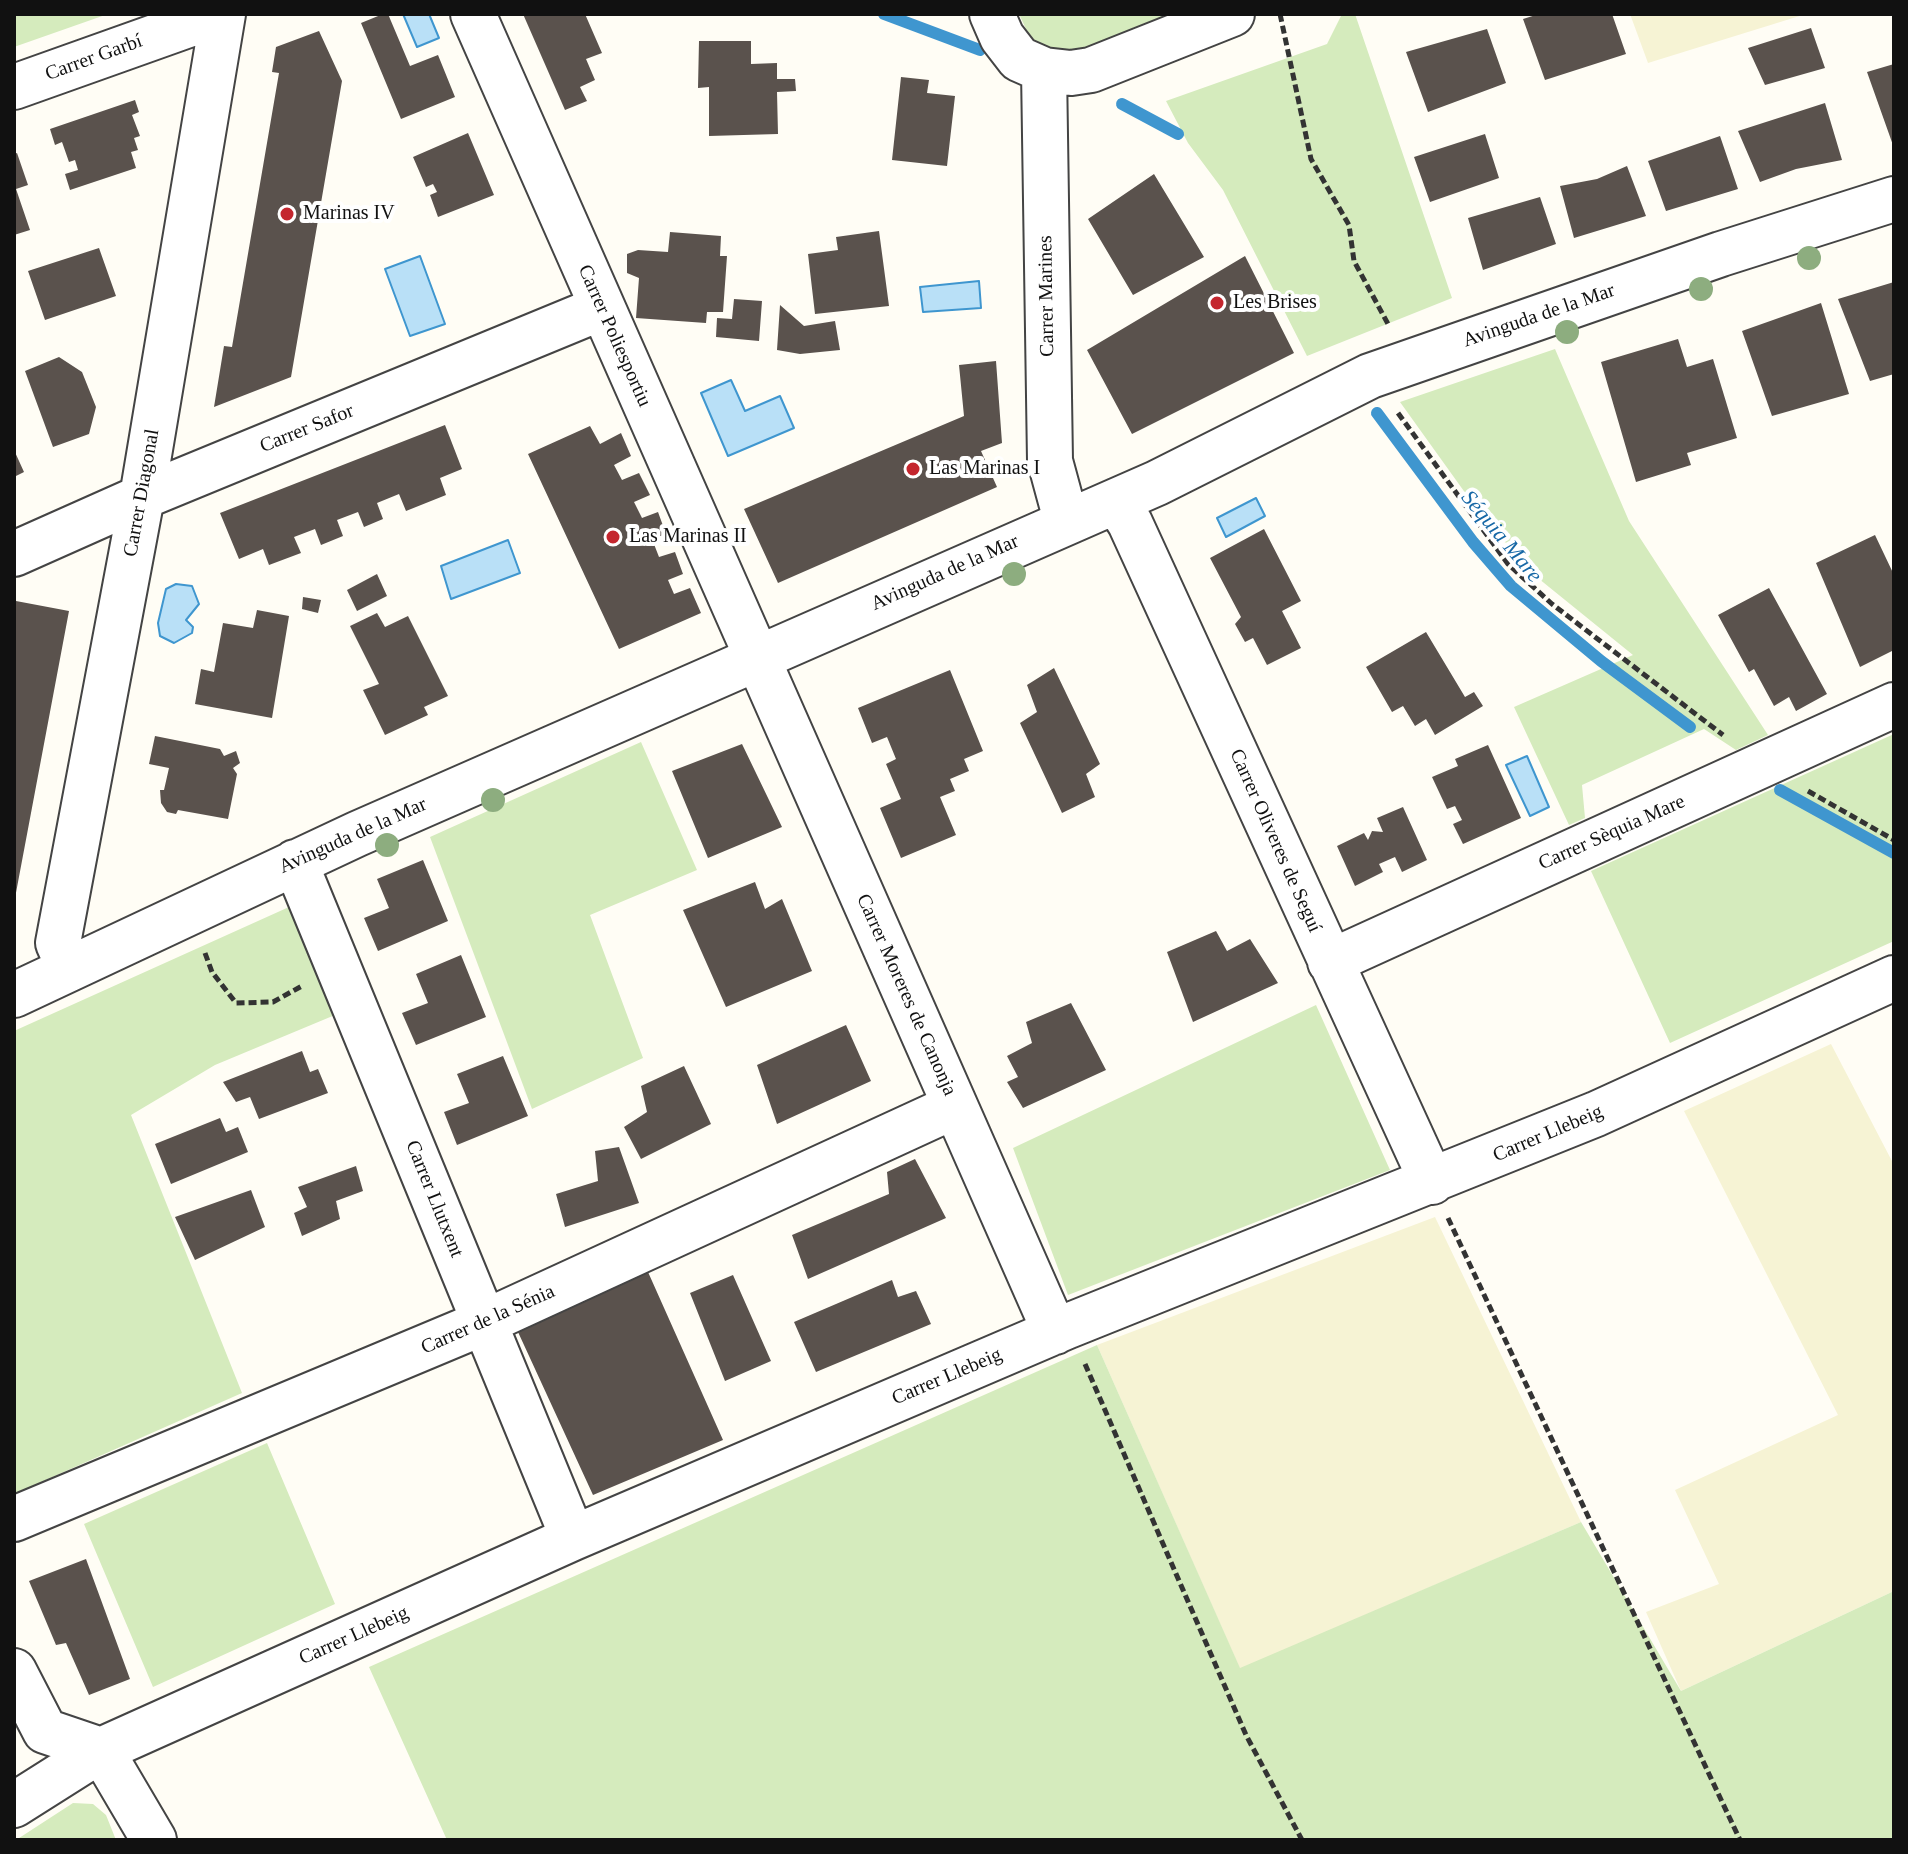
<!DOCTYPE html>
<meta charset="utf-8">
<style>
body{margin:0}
#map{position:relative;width:1908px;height:1854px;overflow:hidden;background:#fffdf5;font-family:"Times New Roman",serif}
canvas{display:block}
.frame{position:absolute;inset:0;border:16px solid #111;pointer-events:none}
</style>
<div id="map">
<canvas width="1908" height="1854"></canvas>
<div class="frame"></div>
</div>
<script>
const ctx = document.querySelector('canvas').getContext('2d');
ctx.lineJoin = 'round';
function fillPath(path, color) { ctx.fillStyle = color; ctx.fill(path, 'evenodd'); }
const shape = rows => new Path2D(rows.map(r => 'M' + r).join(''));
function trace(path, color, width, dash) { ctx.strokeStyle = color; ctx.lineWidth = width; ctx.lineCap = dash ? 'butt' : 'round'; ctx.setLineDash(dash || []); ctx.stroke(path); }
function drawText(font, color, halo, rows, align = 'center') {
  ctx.font = font + ' "Times New Roman",serif'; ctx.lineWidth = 8; ctx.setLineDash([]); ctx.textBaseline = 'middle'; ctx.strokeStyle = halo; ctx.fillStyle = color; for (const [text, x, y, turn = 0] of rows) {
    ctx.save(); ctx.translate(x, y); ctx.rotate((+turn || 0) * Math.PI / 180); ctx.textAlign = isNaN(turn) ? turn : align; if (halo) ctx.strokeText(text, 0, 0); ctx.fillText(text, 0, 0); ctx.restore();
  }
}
const farmland = shape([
 [1630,14,1806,14,1648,63],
 [1831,1044,1894,1165,1894,1591,1681,1691,1646,1612,1719,1584,1675,1490,1838,1415,1684,1111],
 [1435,1217,1581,1522,1240,1669,1097,1345]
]);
const green = shape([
 [14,14,108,14,14,47],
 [1019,14,1174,14,1068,54,1034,46],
 [1342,14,1355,14,1452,298,1307,356,1223,190,1188,143,1166,101,1327,44],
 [1555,349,1629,521,1768,735,1736,750,1704,729,1582,785,1585,818,1569,825,1514,707,1633,655,1528,570,1466,494,1400,402],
 [1894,734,1894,941,1670,1043,1591,871],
 [641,742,697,870,590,915,643,1058,532,1109,430,837],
 [289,907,335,1015,215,1065,131,1115,242,1393,14,1494,14,1031],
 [1316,1005,1390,1170,1068,1295,1013,1148],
 [1097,1345,1240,1668,1581,1522,1681,1691,1894,1591,1894,1840,447,1840,369,1667],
 [267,1443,335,1604,153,1687,84,1524],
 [73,1803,93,1804,106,1815,116,1840,16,1840]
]);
const water = shape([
 [403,14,429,14,439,38,417,47,403,14],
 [420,256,445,324,410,336,385,269,420,256],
 [979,281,981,308,923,312,920,287,979,281],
 [731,380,745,411,780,396,794,428,728,456,701,393,731,380],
 [1256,498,1265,516,1226,537,1217,518,1256,498],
 [508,540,520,573,451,599,441,566,508,540],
 [176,584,192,586,199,604,186,620,193,627,192,633,174,643,160,636,158,623,166,589,176,584],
 [1527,756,1549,807,1530,816,1506,765,1527,756]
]);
const stream = shape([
 [884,14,980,50],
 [1122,104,1178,134],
 [1377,413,1473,542,1511,586,1601,661,1690,727],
 [1780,790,1894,853]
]);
const building = shape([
 [383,14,388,14,410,66,438,55,455,97,401,119,361,23],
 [523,14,585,14,602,53,586,59,595,80,580,87,587,101,565,110],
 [1539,14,1612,14,1626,54,1545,80,1523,19],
 [1811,28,1825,68,1765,85,1748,48],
 [1487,29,1506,83,1428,112,1406,52],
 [319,31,342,81,291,377,214,407,224,346,232,347,279,73,272,72,276,47],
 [699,41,751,41,751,64,777,63,777,79,795,79,796,91,777,92,778,134,709,136,709,87,698,88],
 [1894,64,1894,148,1867,72],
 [901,77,929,80,927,93,955,96,947,166,892,160],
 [135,100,139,112,132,115,140,136,134,138,138,150,131,152,136,168,70,190,65,174,78,170,75,160,69,162,62,142,55,145,50,129],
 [1825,103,1842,160,1796,169,1760,182,1738,131],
 [468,133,494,195,438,217,430,195,437,192,433,184,426,187,413,157],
 [1485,134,1499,178,1430,202,1414,157],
 [1720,136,1738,189,1666,211,1648,161],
 [17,153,28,185,16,189,30,230,14,235,14,154],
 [1627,166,1646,216,1574,238,1560,186,1597,179],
 [1154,174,1204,257,1133,295,1088,219],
 [1540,197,1556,244,1483,270,1468,218],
 [879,231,889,306,815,314,808,254,838,250,836,237],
 [670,232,721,236,720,256,727,256,723,312,707,312,706,323,636,318,639,278,627,273,627,254,638,250,668,252],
 [99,248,116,296,45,320,28,271],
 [1245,256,1294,353,1132,434,1087,350],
 [1894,282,1894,374,1870,381,1838,299],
 [734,299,762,301,759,341,716,337,717,318,732,319],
 [1821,303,1849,394,1772,416,1742,331],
 [780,305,804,326,835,321,840,350,800,354,777,350],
 [1678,339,1687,367,1713,359,1737,438,1687,453,1691,465,1636,482,1601,362],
 [59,357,82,372,96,407,89,434,53,447,25,371],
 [996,361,1002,443,981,451,997,487,778,583,744,509,964,416,959,365],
 [445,425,462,469,440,478,446,495,406,511,399,494,377,503,383,519,364,527,358,512,337,520,343,536,321,545,315,529,294,537,301,553,269,565,263,549,239,559,220,513],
 [590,426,600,444,621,433,631,456,614,465,622,480,639,473,650,495,634,502,642,518,658,512,666,534,652,539,659,557,675,552,683,574,668,580,674,594,690,588,701,613,619,649,528,454],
 [14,450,24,472,14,477],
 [1264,529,1301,601,1282,611,1301,648,1267,665,1253,638,1245,642,1235,624,1241,617,1210,558],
 [1875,535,1894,575,1894,650,1860,667,1816,563],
 [377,574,387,596,357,611,347,590],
 [1769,588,1827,694,1796,711,1789,697,1774,706,1754,669,1749,672,1718,615],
 [303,597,321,600,318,613,302,609],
 [16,601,69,611,15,898,14,608],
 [257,610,289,616,272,718,195,704,201,669,214,672,223,623,253,628],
 [377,613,385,627,408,616,448,696,424,707,428,715,385,735,363,690,379,684,350,626],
 [1426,632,1465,697,1474,692,1483,706,1435,735,1426,719,1415,726,1403,706,1392,712,1366,667],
 [1054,668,1100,764,1086,774,1095,797,1062,813,1020,723,1037,712,1027,685],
 [950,670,983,751,964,759,969,771,950,779,955,791,940,797,956,835,901,858,880,808,901,799,886,764,896,759,887,737,872,743,858,708],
 [155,736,220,749,224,756,236,751,240,763,233,768,237,774,228,819,178,810,176,814,167,812,161,803,160,790,164,790,169,768,149,764],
 [742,744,782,827,708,858,672,771],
 [1488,745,1521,818,1463,844,1453,824,1462,820,1455,806,1447,809,1432,777,1458,766,1455,759],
 [1403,807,1427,860,1402,872,1395,857,1379,864,1383,872,1355,886,1337,846,1364,833,1368,840,1372,831,1383,832,1377,818],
 [423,860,448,921,378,951,364,918,389,908,377,879],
 [755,882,765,909,782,899,812,971,726,1007,683,910],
 [1216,931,1227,951,1250,939,1278,983,1193,1022,1167,952],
 [461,955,486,1017,416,1045,402,1013,428,1003,416,974],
 [1071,1003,1106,1070,1023,1108,1007,1082,1018,1077,1007,1056,1032,1043,1026,1022],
 [846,1025,871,1081,777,1124,757,1065],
 [302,1051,310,1072,318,1069,328,1093,259,1119,250,1097,236,1102,223,1082],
 [503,1056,528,1116,457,1145,444,1112,469,1103,457,1074],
 [684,1066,711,1124,641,1159,624,1127,647,1112,641,1086],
 [220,1118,226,1132,238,1127,248,1152,171,1184,155,1144],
 [619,1147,639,1203,565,1227,556,1194,598,1181,595,1151],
 [915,1159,946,1218,808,1279,792,1235,889,1194,887,1172],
 [356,1166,363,1191,336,1201,340,1219,302,1236,294,1213,307,1207,298,1187],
 [251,1190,265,1227,195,1260,175,1217],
 [648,1272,723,1440,593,1495,518,1332],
 [733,1275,771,1361,725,1381,690,1293],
 [892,1280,898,1297,916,1291,931,1324,816,1372,794,1322],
 [86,1559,130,1679,89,1695,66,1643,56,1645,29,1581]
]);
const path = shape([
 [1280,14,1311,159,1349,225,1354,261,1388,324],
 [1398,413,1508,564,1552,604,1723,735],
 [1808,791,1894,840],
 [205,953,212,972,236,1003,273,1002,302,986],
 [1448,1218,1740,1840],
 [1085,1364,1246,1735,1302,1840]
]);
const street = shape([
 [473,14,1055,1332],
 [992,14,1002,37,1019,59,1044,70,1071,73,1091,70,1232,14],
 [1044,70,1050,461,1066,520],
 [14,87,219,14],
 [1116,501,1130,523,1432,1182],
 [14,554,142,497,601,308],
 [295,862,573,1538],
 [1330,962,1894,705],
 [69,968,58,943,142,497,223,14],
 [14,995,357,834,1157,483,1370,376,1721,254,1894,199],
 [14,1519,485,1322,955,1106],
 [14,1671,45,1731,101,1750,154,1840],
 [14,1805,101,1750,573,1538,1068,1326,1596,1114,1894,978]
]);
const trees = [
 [1809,258],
 [1701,289],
 [1567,332],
 [1014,574],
 [493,800],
 [387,845]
];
const markers = [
 [287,214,8,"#c4262e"],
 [1217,303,8,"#c4262e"],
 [913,469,8,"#c4262e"],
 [613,537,8,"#c4262e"]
];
const streetNames = [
 ["Carrer Garbí",94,58,-20],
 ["Carrer Marines",1047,296,-91],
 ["Avinguda de la Mar",1539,316,-19],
 ["Carrer Poliesportiu",614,336,66],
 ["Carrer Safor",307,429,-22],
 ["Carrer Diagonal",142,493,-80],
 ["Avinguda de la Mar",945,573,-24],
 ["Carrer Sèquia Mare",1612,833,-24],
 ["Avinguda de la Mar",353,836,-24],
 ["Carrer Oliveres de Seguí",1275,841,66],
 ["Carrer Moreres de Canonja",906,995,66],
 ["Carrer Llebeig",1548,1134,-23],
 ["Carrer Llutxent",434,1199,68],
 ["Carrer de la Sénia",488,1320,-24],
 ["Carrer Llebeig",947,1377,-23],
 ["Carrer Llebeig",354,1636,-24]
];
const poiNames = [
 ["Marinas IV",303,214],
 ["Les Brises",1233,303],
 ["Las Marinas I",929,469],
 ["Las Marinas II",629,537]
];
const waterNames = [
 ["Séquia Mare",1501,537,50]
];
fillPath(farmland, '#f6f3d4');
fillPath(green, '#d5ebbd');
fillPath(water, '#b9e0f7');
trace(water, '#3f96cf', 2);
trace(stream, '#3f96cf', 12);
fillPath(building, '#5a524d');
trace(street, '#444', 48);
trace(path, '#333', 5, [8, 4]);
trace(street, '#fff', 44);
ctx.fillStyle = '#8dad7f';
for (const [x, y] of trees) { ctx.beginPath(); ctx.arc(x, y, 12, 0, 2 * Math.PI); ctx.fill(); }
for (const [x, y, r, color] of markers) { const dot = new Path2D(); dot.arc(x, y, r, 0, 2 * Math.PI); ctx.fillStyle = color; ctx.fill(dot); trace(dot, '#fff', 3); }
drawText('20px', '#111', '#fff', streetNames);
drawText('20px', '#111', '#fff', poiNames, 'left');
drawText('italic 22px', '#1768a6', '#fff', waterNames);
</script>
